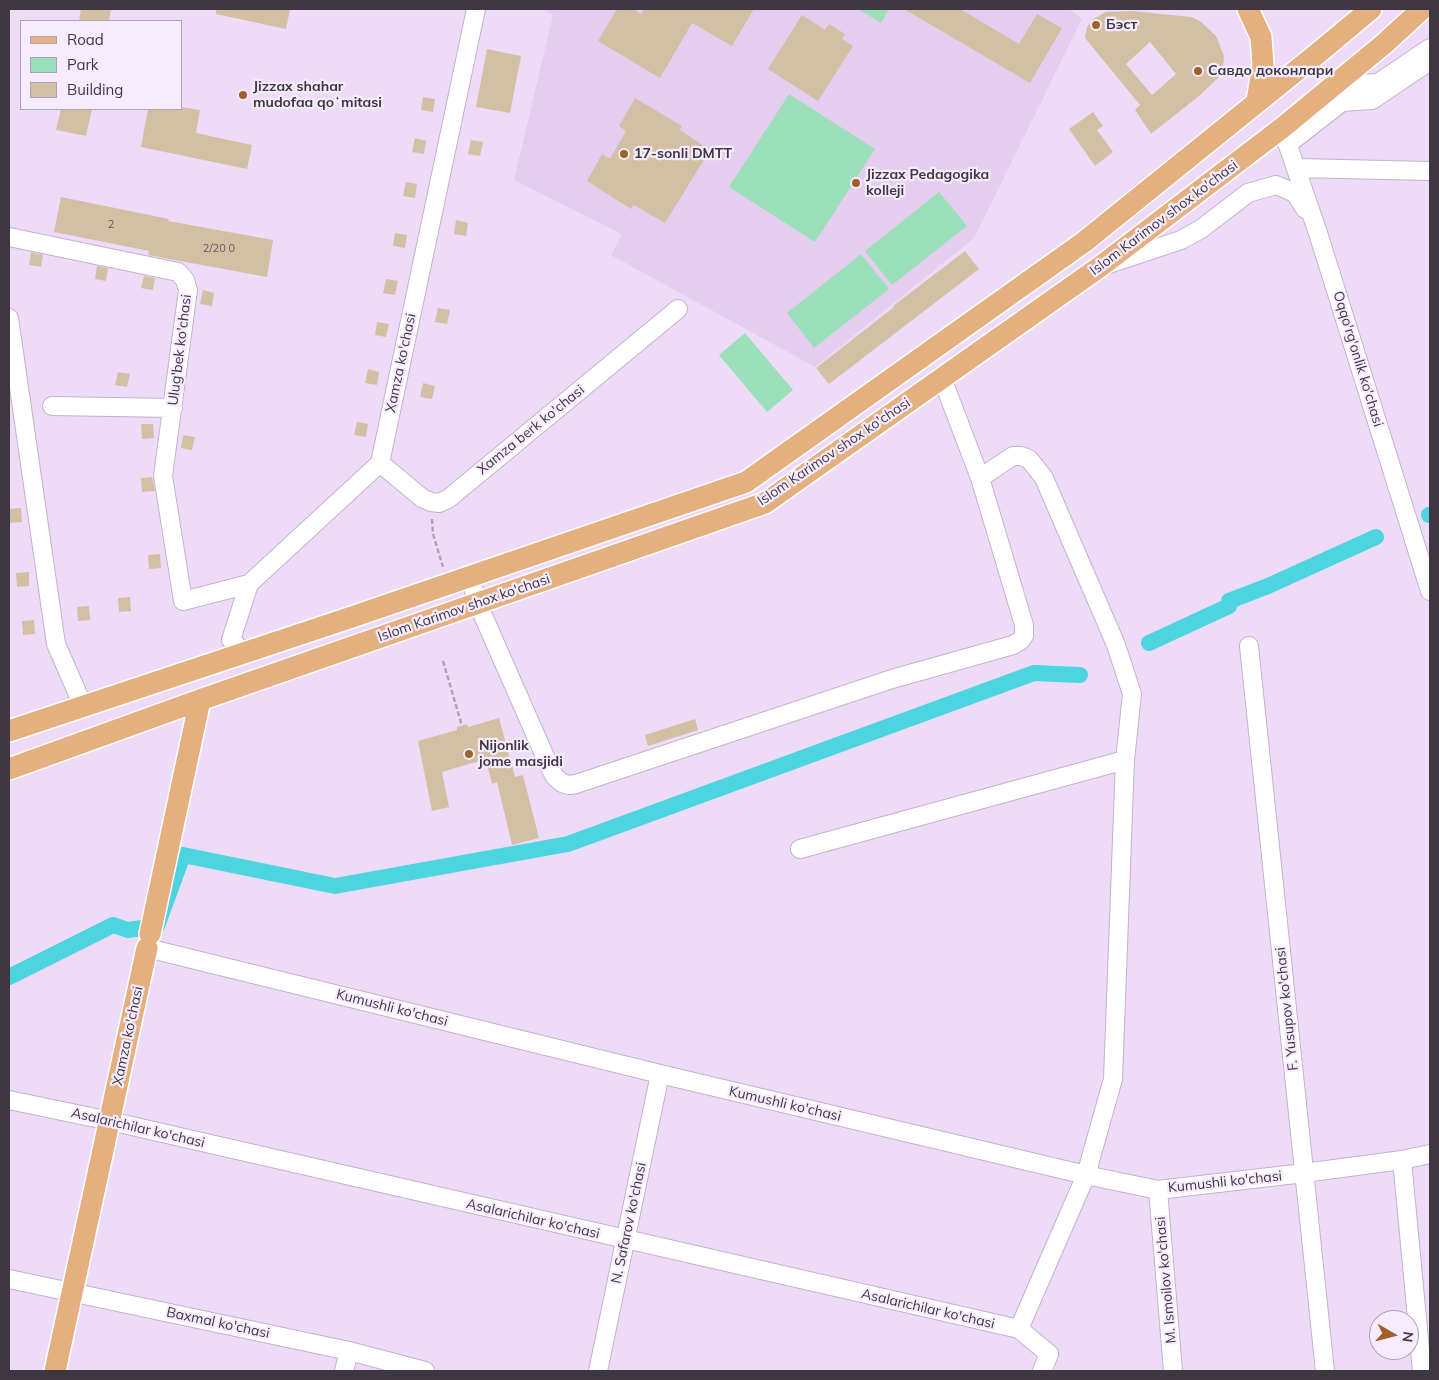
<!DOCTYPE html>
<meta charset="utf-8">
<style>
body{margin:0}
#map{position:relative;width:1439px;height:1380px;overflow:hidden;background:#eedbf8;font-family:Mulish,sans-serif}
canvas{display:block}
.frame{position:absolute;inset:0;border:10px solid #3e3742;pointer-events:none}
.legend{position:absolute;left:20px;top:20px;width:162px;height:90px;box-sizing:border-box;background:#f7ecfd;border:1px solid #ada4b2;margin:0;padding:6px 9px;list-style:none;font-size:15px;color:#3e3742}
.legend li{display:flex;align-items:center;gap:10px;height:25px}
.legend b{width:25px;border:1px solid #ada4b2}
.north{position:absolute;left:1369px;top:1310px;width:50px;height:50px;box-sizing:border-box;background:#f7ecfd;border:1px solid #ada4b2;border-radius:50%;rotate:98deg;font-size:14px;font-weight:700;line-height:20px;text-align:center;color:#3e3742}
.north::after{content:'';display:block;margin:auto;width:18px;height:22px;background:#a0602a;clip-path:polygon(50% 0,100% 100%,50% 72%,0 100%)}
</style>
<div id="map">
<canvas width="1439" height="1380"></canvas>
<div class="frame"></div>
<ul class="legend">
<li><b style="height:6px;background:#e4b080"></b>Road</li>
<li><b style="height:14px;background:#9be0b8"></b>Park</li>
<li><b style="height:14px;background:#d3c0a4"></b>Building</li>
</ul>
<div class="north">N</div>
</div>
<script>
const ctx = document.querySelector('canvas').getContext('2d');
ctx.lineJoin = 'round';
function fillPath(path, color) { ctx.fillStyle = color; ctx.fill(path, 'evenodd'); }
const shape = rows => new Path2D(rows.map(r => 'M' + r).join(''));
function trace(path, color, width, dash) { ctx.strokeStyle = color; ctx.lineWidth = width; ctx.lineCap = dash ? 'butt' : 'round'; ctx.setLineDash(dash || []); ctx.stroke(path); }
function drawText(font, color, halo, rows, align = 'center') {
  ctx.font = font + ' Mulish,sans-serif'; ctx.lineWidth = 4.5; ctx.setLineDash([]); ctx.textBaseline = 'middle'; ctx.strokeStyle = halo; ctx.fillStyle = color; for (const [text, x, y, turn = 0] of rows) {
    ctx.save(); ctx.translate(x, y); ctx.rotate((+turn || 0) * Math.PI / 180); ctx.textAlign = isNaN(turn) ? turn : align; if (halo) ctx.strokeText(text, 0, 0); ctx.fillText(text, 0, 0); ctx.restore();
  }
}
const built = shape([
 [542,9,1069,9,1082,19,974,238,815,367,611,255,622,234,514,180,553,15]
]);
const green = shape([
 [858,9,889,9,881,23],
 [789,94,875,149,815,242,729,187],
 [939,192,967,226,892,285,865,251],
 [861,254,889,289,814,348,787,313],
 [745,333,793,390,767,412,719,355]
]);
const canal = shape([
 [1429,515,1430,515],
 [1149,643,1229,606,1229,601,1268,586,1376,537],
 [9,977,113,925,128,930,157,926,183,855,335,886,568,844,1034,673,1080,675]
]);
const building = shape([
 [81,9,111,9,109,21,79,21],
 [216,9,290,9,286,29,216,14],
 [617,9,633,9,641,14,644,9,754,9,732,46,692,23,660,78,598,41],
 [904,9,960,9,1019,44,1037,14,1062,28,1030,83],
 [1132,11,1191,17,1200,21,1216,36,1224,56,1223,69,1219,77,1199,96,1151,134,1135,110,1140,105,1085,38,1087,27,1093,19,1106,12],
 [1150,42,1176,74,1152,95,1126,64],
 [802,15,825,30,829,24,845,34,842,39,853,46,818,101,768,69],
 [487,49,521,56,510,113,476,107],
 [423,97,435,99,433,112,421,110],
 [635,98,682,126,680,130,710,150,665,223,634,205,631,209,587,181,602,154,610,159,626,131,619,126],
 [181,107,200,110,196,133,252,145,247,169,141,147,148,109,181,109],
 [61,109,92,109,86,136,56,130],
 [1093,112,1103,126,1097,130,1113,152,1095,166,1069,129],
 [415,138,426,141,424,154,412,152],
 [471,140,483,142,480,156,468,154],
 [406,182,417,184,415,198,403,196],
 [61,197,169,219,168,221,273,240,267,277,148,255,149,251,54,232],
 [456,220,468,223,466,236,454,234],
 [395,233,407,235,405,248,393,246],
 [965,251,979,269,829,384,816,368,894,307,893,306],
 [31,252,43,255,41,267,29,265],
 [97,266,108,268,106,281,95,279],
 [144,276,155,278,153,290,141,288],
 [386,279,398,281,395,295,383,293],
 [203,290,214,293,212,306,200,304],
 [438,308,450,310,447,324,435,322],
 [377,322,389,324,386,337,375,335],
 [368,369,379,372,377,385,365,383],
 [118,372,130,374,127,387,115,385],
 [423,383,435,386,432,399,420,397],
 [357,422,368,424,366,437,354,435],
 [141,424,153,424,154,438,142,439],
 [183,435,195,437,192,450,181,448],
 [152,477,155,491,142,492,141,478],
 [21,508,22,522,10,523,9,509],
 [160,554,161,568,149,569,148,555],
 [29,572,29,586,17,587,16,573],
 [130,597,131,611,119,612,118,598],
 [89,606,90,620,78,621,77,607],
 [34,620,35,634,23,635,22,621],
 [499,718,515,777,523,775,539,838,512,845,497,782,492,784,486,759,442,772,449,807,432,811,418,741,457,730,457,727,467,724,468,727],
 [695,719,698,730,648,746,645,735]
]);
const path = shape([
 [432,519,433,534,443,567],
 [443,661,462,726]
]);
const minor = shape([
 [1334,85,1378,83,1430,48],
 [1282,128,1318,233,1430,591],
 [1288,144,1342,102,1372,100,1430,61],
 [1297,168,1430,171],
 [9,237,178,272,185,280,188,290,163,476,183,601,249,584],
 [1109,264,1181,240,1201,229,1248,193,1276,185,1295,193,1305,209],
 [9,318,56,644,83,706],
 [52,406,173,408],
 [380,463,422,498,431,502,439,503,448,499,678,309],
 [980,478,1013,456,1021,456,1029,459,1044,478,1116,645,1132,694,1125,760],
 [469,575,478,604,550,768,555,777,562,783,569,785,576,784,892,679,1013,645,1020,641,1024,636,1024,625,980,478,942,378],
 [1249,646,1325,1371],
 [249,650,239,648,231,640,249,584,380,463,476,9],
 [800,849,1125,760,1113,1079,1086,1175,1019,1329],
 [150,936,147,948,660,1074,1086,1175,1158,1190,1304,1173,1402,1160,1430,1154],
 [9,1100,110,1121,1019,1329,1049,1354,1042,1371],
 [1402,1160,1422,1371],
 [1158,1190,1173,1371],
 [9,1279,349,1351,425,1371],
 [344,1371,349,1351],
 [598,1371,660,1074]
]);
const major = shape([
 [1248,9,1261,37,1263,65,1257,101],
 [9,731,349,618,746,482,1084,242,1317,54,1371,9],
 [9,769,200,700,765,503,1101,266,1282,128,1384,44,1422,9],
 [150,934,200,700],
 [55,1371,147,948]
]);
const markers = [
 [1096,25,5,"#a0602a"],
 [1198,71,5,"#a0602a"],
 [243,95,5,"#a0602a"],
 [624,154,5,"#a0602a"],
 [856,183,5,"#a0602a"],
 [469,754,5,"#a0602a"]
];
const numberNames = [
 ["2",111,225],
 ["2/20 0",219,249]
];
const poiNames = [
 ["Бэст",1106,25],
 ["Cавдо доконлари",1208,71],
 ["Jizzax shahar",253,87],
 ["mudofaa qoʻmitasi",253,103],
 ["17-sonli DMTT",634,154],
 ["Jizzax Pedagogika",866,175],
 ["kolleji",866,191],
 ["Nijonlik",479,746],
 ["jome masjidi",479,762]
];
const streetNames = [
 ["Islom Karimov shox ko'chasi",1164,218,-37],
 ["Ulug'bek ko'chasi",180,350,-83],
 ["Oqqo'rg'onlik ko'chasi",1358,359,73],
 ["Xamza ko'chasi",401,363,-78],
 ["Xamza berk ko'chasi",531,430,-39],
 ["Islom Karimov shox ko'chasi",834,452,-34],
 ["Islom Karimov shox ko'chasi",464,608,-19],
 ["Kumushli ko'chasi",392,1008,14],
 ["F. Yusupov ko'chasi",1287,1009,-96],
 ["Xamza ko'chasi",128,1036,-78],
 ["Kumushli ko'chasi",785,1104,13],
 ["Asalarichilar ko'chasi",138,1128,13],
 ["Kumushli ko'chasi",1225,1182,-6],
 ["Asalarichilar ko'chasi",533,1219,13],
 ["N. Safarov ko'chasi",629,1223,-78],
 ["M. Ismoilov ko'chasi",1166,1280,-95],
 ["Asalarichilar ko'chasi",928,1309,13],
 ["Baxmal ko'chasi",218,1323,12]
];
fillPath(built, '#e4cdef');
fillPath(green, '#9be0b8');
trace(canal, '#4cd4e1', 16);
fillPath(building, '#d3c0a4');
trace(minor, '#c3b2cd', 20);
trace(major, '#fff', 24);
trace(path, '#b1a2b9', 2.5, [5, 2.5]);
trace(minor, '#fff', 18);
trace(major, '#e4b080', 21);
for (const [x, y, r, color] of markers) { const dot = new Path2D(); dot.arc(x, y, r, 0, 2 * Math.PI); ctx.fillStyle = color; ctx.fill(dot); trace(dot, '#f7ecfd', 2); }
drawText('11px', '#63595a', null, numberNames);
drawText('bold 14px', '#3e3742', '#f7ecfd', poiNames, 'left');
drawText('14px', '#3e3742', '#f7ecfd', streetNames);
</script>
